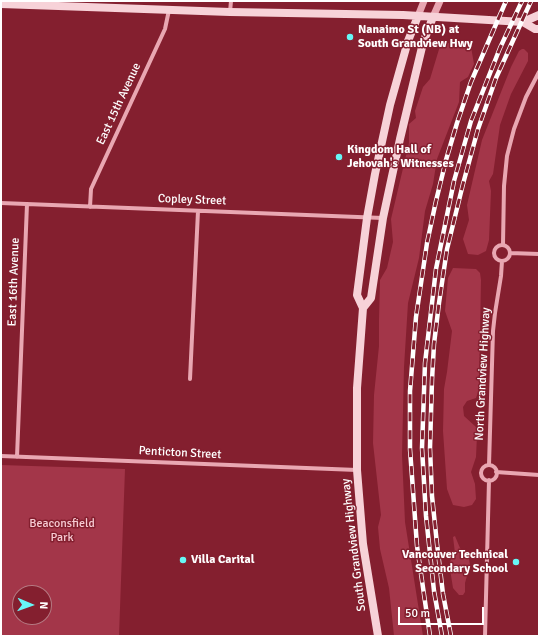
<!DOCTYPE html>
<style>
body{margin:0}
#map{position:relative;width:540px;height:637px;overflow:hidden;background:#841f2f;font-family:Signika,sans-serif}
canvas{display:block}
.frame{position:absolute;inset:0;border:2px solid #fff;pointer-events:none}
.north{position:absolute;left:12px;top:585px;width:40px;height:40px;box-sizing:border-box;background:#841f2f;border:1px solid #b57982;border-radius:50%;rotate:92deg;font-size:11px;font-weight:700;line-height:16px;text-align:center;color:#fff}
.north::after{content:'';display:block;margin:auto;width:14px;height:18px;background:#67f7f6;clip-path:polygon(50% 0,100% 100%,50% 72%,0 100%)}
.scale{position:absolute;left:398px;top:607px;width:86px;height:18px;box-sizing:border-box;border:2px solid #fff;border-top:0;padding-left:5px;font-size:12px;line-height:14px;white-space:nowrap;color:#fff;-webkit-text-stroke:3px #841f2f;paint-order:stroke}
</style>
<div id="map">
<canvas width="540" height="637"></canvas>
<div class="frame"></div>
<div class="north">N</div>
<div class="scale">50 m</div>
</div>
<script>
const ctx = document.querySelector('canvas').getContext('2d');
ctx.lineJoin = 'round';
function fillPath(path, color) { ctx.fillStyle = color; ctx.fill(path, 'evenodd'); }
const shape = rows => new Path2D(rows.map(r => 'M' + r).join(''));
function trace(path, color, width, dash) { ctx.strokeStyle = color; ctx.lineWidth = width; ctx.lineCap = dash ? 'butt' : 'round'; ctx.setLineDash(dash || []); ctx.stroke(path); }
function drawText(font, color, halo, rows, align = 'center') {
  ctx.font = font + ' Signika,sans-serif'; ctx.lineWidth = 3; ctx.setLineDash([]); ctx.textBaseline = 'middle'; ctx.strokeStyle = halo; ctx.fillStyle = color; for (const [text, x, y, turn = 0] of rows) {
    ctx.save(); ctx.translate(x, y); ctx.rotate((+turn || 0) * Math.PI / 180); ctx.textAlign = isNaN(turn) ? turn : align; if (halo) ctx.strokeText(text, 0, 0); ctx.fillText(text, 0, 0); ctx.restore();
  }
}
const green = shape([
 [454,42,465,43,471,47,474,64,468,77,460,82,459,102,437,159,433,184,425,211,419,258,408,303,404,367,402,455,405,522,423,636,394,636,389,588,380,549,378,527,381,515,373,443,374,395,379,346,379,320,380,280,387,268,393,242,391,219,409,143,409,124,416,118,415,111,423,87,430,79,440,46,443,44],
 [522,49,524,49,528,53,528,61,511,94,500,125,493,174,489,181,491,191,489,240,486,251,478,255,468,254,463,239,469,220,467,205,482,140,511,67,519,51],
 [453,268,476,269,480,273,481,280,479,389,476,398,467,401,463,407,464,416,476,427,477,435,476,457,471,472,475,484,476,499,472,505,464,507,453,505,447,489,443,431,444,389,447,372,452,331,445,311,448,278],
 [1,465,125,469,119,636,1,636],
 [20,593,44,593,44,617,20,617],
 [455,536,460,548,469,559,470,565,465,583,465,592,463,595,459,595,453,588,449,563,455,553,453,537]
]);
const minor = shape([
 [230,12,231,1],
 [1,203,383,218],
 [90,207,91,189,165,29,169,10],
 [503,244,504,186,507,156,514,129,526,97,539,72],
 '494 253a8 8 0 1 1 16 0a8 8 0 1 1-16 0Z',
 [510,253,539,254],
 [190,379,198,211],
 [1,456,357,470],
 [17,457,27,204],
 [489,465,493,331,495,313,501,276,502,261],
 '481 473a8 8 0 1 1 16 0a8 8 0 1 1-16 0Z',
 [496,472,539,475],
 [485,636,489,480]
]);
const tertiary = shape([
 [418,16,424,1],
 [433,17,440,1]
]);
const secondary = shape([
 [1,4,230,12,403,15,523,22,539,15],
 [523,22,535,29,539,29],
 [363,308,371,298,383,218,400,139,423,43,433,17],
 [378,636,363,544,357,470,357,388,363,308,357,295,367,218,375,174,390,105,408,41,418,16]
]);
const rail = shape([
 [430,636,417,546,410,449,410,391,416,317,427,243,436,201,446,160,457,123,471,82,506,1],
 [442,636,434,591,426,516,422,448,425,363,436,269,454,181,471,121,500,48,522,1],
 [451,636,443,594,437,544,432,496,430,448,432,380,434,344,439,303,447,249,463,184,478,129,496,78,531,1]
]);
const markers = [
 [350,37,4,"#67f7f6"],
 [339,157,4,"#67f7f6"],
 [183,560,4,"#67f7f6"],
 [516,562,4,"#67f7f6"]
];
const poiNames = [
 ["Nanaimo St (NB) at",358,30],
 ["South Grandview Hwy",358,44],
 ["Kingdom Hall of",347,150],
 ["Jehovah's Witnesses",347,164],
 ["Vancouver Technical",508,555,"right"],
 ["Secondary School",508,569,"right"],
 ["Villa Carital",191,560]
];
const streetNames = [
 ["East 15th Avenue",119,104,-65],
 ["Copley Street",192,200,2],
 ["East 16th Avenue",14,282,-88],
 ["North Grandview Highway",483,374,-87],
 ["Penticton Street",180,453,3],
 ["South Grandview Highway",354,545,-97]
];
const parkNames = [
 ["Beaconsfield",62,524],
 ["Park",62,538]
];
fillPath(green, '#a33649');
trace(minor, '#e9a7b2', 4);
trace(tertiary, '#e9a7b2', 7);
trace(secondary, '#f7d2d8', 8);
trace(rail, '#fff', 4.5);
trace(rail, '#841f2f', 3, [9]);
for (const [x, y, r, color] of markers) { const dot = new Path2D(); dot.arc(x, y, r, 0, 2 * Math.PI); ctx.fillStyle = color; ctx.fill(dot); trace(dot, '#841f2f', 1.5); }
drawText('bold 12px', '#fff', '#841f2f', poiNames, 'left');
drawText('12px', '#fff', '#841f2f', streetNames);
drawText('12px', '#f7cbd3', '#841f2f', parkNames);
</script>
